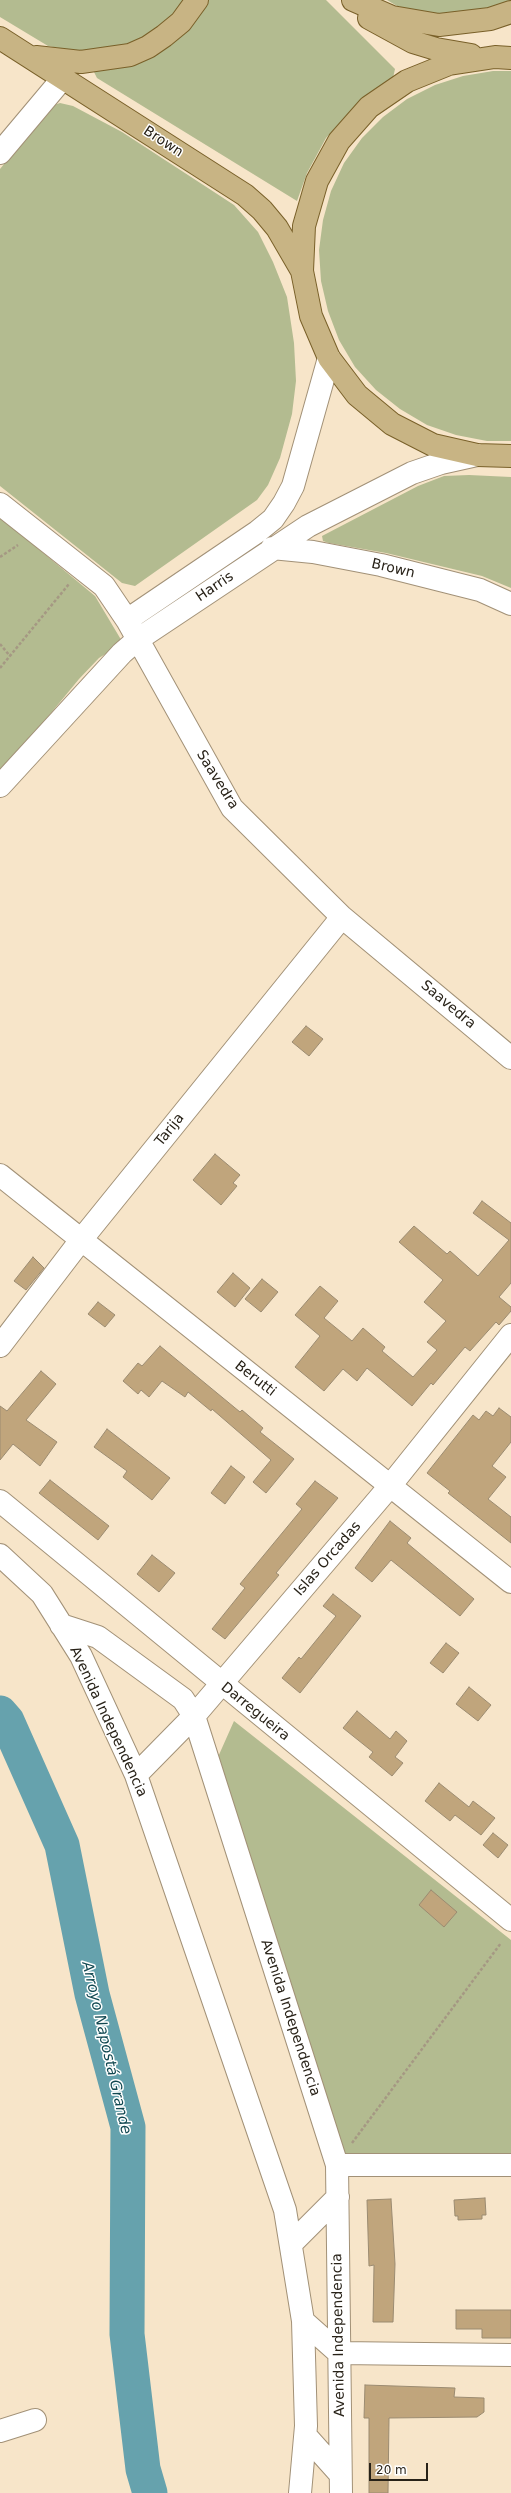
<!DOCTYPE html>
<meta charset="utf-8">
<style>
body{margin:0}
#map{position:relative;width:511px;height:2493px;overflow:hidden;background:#f7e5c9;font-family:"DejaVu Sans",sans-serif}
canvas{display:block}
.scale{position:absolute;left:369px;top:2463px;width:59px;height:18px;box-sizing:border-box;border:2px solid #282218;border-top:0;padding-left:5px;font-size:12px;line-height:14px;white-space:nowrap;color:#282218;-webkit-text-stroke:3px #fff;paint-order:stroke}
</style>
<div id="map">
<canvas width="511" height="2493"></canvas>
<div class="scale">20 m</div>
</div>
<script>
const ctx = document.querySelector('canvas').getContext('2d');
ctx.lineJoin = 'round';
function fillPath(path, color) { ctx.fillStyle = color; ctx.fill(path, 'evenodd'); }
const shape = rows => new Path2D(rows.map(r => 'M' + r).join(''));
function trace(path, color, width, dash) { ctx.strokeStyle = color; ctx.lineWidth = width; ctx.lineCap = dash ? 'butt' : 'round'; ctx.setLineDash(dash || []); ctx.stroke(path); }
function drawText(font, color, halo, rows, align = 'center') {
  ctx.font = font + ' "DejaVu Sans",sans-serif'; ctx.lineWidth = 3; ctx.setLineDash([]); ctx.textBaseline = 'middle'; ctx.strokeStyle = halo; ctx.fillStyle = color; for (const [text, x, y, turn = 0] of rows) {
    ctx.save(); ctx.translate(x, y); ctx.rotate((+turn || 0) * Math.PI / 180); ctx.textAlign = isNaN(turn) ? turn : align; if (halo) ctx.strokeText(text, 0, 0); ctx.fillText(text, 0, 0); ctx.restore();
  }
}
const green = shape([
 [0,0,187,0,180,9,139,41,118,49,86,53,48,46,0,17],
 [207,0,326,0,395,69,393,78,357,104,326,138,307,173,297,201,97,78,94,72],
 [387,0,511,0,511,2,465,13,426,14,397,6],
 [493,71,511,71,511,441,487,441,456,435,427,425,400,409,376,390,355,367,339,340,328,311,321,281,319,250,323,220,331,191,344,163,362,138,383,117,407,99,435,85,463,76],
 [60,103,73,106,122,132,234,205,258,232,273,262,287,297,294,343,296,381,292,414,280,458,268,485,257,500,135,586,122,583,0,486,0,169,51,106],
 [469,475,511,477,511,588,482,576,386,553,329,543,323,541,322,536,418,486,444,476],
 [0,517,95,596,123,643,99,658,79,679,0,775],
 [234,1721,511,1940,511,2153,346,2157,218,1757]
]);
const river = shape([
 [0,1713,7,1721,62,1845,92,1994,128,2127,127,2334,143,2469,150,2493]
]);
const building = shape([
 [306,1026,323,1039,309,1056,292,1042,306,1026],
 [215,1154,240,1175,233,1183,237,1186,221,1205,193,1180,215,1154],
 [482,1201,511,1223,511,1283,499,1297,511,1307,511,1311,499,1325,496,1322,470,1351,465,1347,433,1385,431,1383,412,1406,367,1368,357,1381,343,1369,324,1391,295,1367,320,1336,295,1315,320,1286,338,1301,324,1318,352,1341,363,1328,385,1347,382,1351,413,1377,437,1350,427,1342,446,1321,424,1302,443,1280,399,1242,414,1226,447,1254,450,1251,478,1276,509,1240,473,1213,482,1201],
 [33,1257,44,1268,26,1290,14,1281,33,1257],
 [233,1273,250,1288,235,1307,217,1292,233,1273],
 [262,1279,278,1292,261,1312,245,1299,262,1279],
 [98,1302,115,1315,105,1327,88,1314,98,1302],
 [160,1346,240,1412,242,1410,263,1428,260,1432,294,1459,266,1493,253,1482,271,1460,212,1409,211,1411,188,1392,185,1397,162,1381,149,1397,141,1390,138,1394,123,1381,138,1363,142,1366,160,1346],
 [41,1371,56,1384,26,1420,57,1442,40,1466,13,1444,0,1460,0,1406,7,1411,41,1371],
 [499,1408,511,1417,511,1442,492,1466,506,1477,488,1499,511,1517,511,1543,448,1493,450,1491,427,1473,473,1415,479,1420,486,1411,493,1416,499,1408],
 [107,1429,170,1478,152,1500,123,1477,127,1471,94,1447,107,1429],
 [231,1466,245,1477,225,1504,211,1493,231,1466],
 [50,1480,109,1526,98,1540,39,1493,50,1480],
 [315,1481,338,1498,276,1573,279,1575,225,1639,212,1629,245,1588,240,1584,302,1509,296,1504,315,1481],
 [390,1521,411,1538,407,1543,474,1599,460,1616,391,1560,372,1582,355,1568,390,1521],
 [152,1555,175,1573,159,1592,137,1574,152,1555],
 [333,1594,361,1616,300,1693,282,1678,299,1657,301,1659,336,1616,323,1606,333,1594],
 [446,1643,459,1653,443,1673,430,1663,446,1643],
 [469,1687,491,1705,478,1721,456,1704,469,1687],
 [357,1711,390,1739,396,1731,407,1741,395,1757,403,1763,392,1776,369,1757,373,1752,343,1728,357,1711],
 [439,1783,469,1807,473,1801,495,1818,481,1835,455,1815,450,1821,425,1801,439,1783],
 [493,1833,508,1845,498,1858,483,1845,493,1833],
 [431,1890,457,1912,444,1927,419,1905,431,1890],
 [485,2198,486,2215,482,2215,482,2219,458,2220,458,2216,455,2216,454,2200,485,2198],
 [391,2199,395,2264,393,2322,373,2322,374,2265,369,2266,367,2200,391,2199],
 [456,2310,511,2310,511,2338,482,2338,482,2329,456,2329,456,2310],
 [365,2385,455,2388,454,2397,484,2398,484,2412,477,2417,389,2418,388,2493,369,2493,369,2418,364,2418,365,2385]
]);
const path = shape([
 [0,557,18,545],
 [0,644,10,656],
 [0,668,69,584],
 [352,2143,501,1943]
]);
const minor = shape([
 [0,153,63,78],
 [0,504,104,586,127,620,232,808,342,917,511,1058],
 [272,548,313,552,381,565,480,590,511,604],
 [127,620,257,532,273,519,284,503,293,486,329,358],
 [0,786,122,653,137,640,308,526,412,473,441,463,477,455],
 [0,1175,511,1582],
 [0,1346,81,1240,342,917],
 [0,1501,511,1920],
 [0,1555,42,1594,81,1656,136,1775,285,2210,303,2321,306,2426,300,2493],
 [61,1625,98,1637,183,1699,194,1716,337,2165,341,2493],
 [136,1775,194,1716,390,1486,511,1335],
 [337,2165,511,2165],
 [292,2243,338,2197],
 [303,2321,339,2353,511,2355],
 [0,2431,35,2420],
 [306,2436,340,2474]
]);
const major = shape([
 [353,0,392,17,439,25,490,19,511,12],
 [369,18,413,42,436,49,471,55],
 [0,38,245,195,262,210,277,228,302,271],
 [36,57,81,62,130,55,148,47,164,36,181,22,197,0],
 [511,58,495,57,449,64,407,81,369,107,339,141,317,181,304,226,302,271,311,316,329,358,357,395,392,424,433,445,477,455,511,456]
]);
const streetNames = [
 ["Brown",163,142,33],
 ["Brown",393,569,13],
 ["Harris",215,587,-34],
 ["Saavedra",217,780,58],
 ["Saavedra",448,1005,40],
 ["Tarija",170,1130,-51],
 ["Berutti",255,1379,38],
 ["Islas Orcadas",328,1559,-49],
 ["Darregueira",255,1712,39],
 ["Avenida Independencia",108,1722,65],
 ["Avenida Independencia",290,2018,72],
 ["Avenida Independencia",339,2335,-91]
];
const waterNames = [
 ["Arroyo Napostá Grande",106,2048,77]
];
fillPath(green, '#b3bb90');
trace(river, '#66a2ad', 35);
fillPath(building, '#c0a57c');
trace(building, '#9b8b71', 1);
trace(minor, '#a29177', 24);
trace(major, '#796029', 24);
trace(path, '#a59883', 2.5, [3, 2]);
trace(minor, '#fff', 22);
trace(major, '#c8b484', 22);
drawText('14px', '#282218', '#fff', streetNames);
drawText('italic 15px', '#114851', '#fff', waterNames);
</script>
